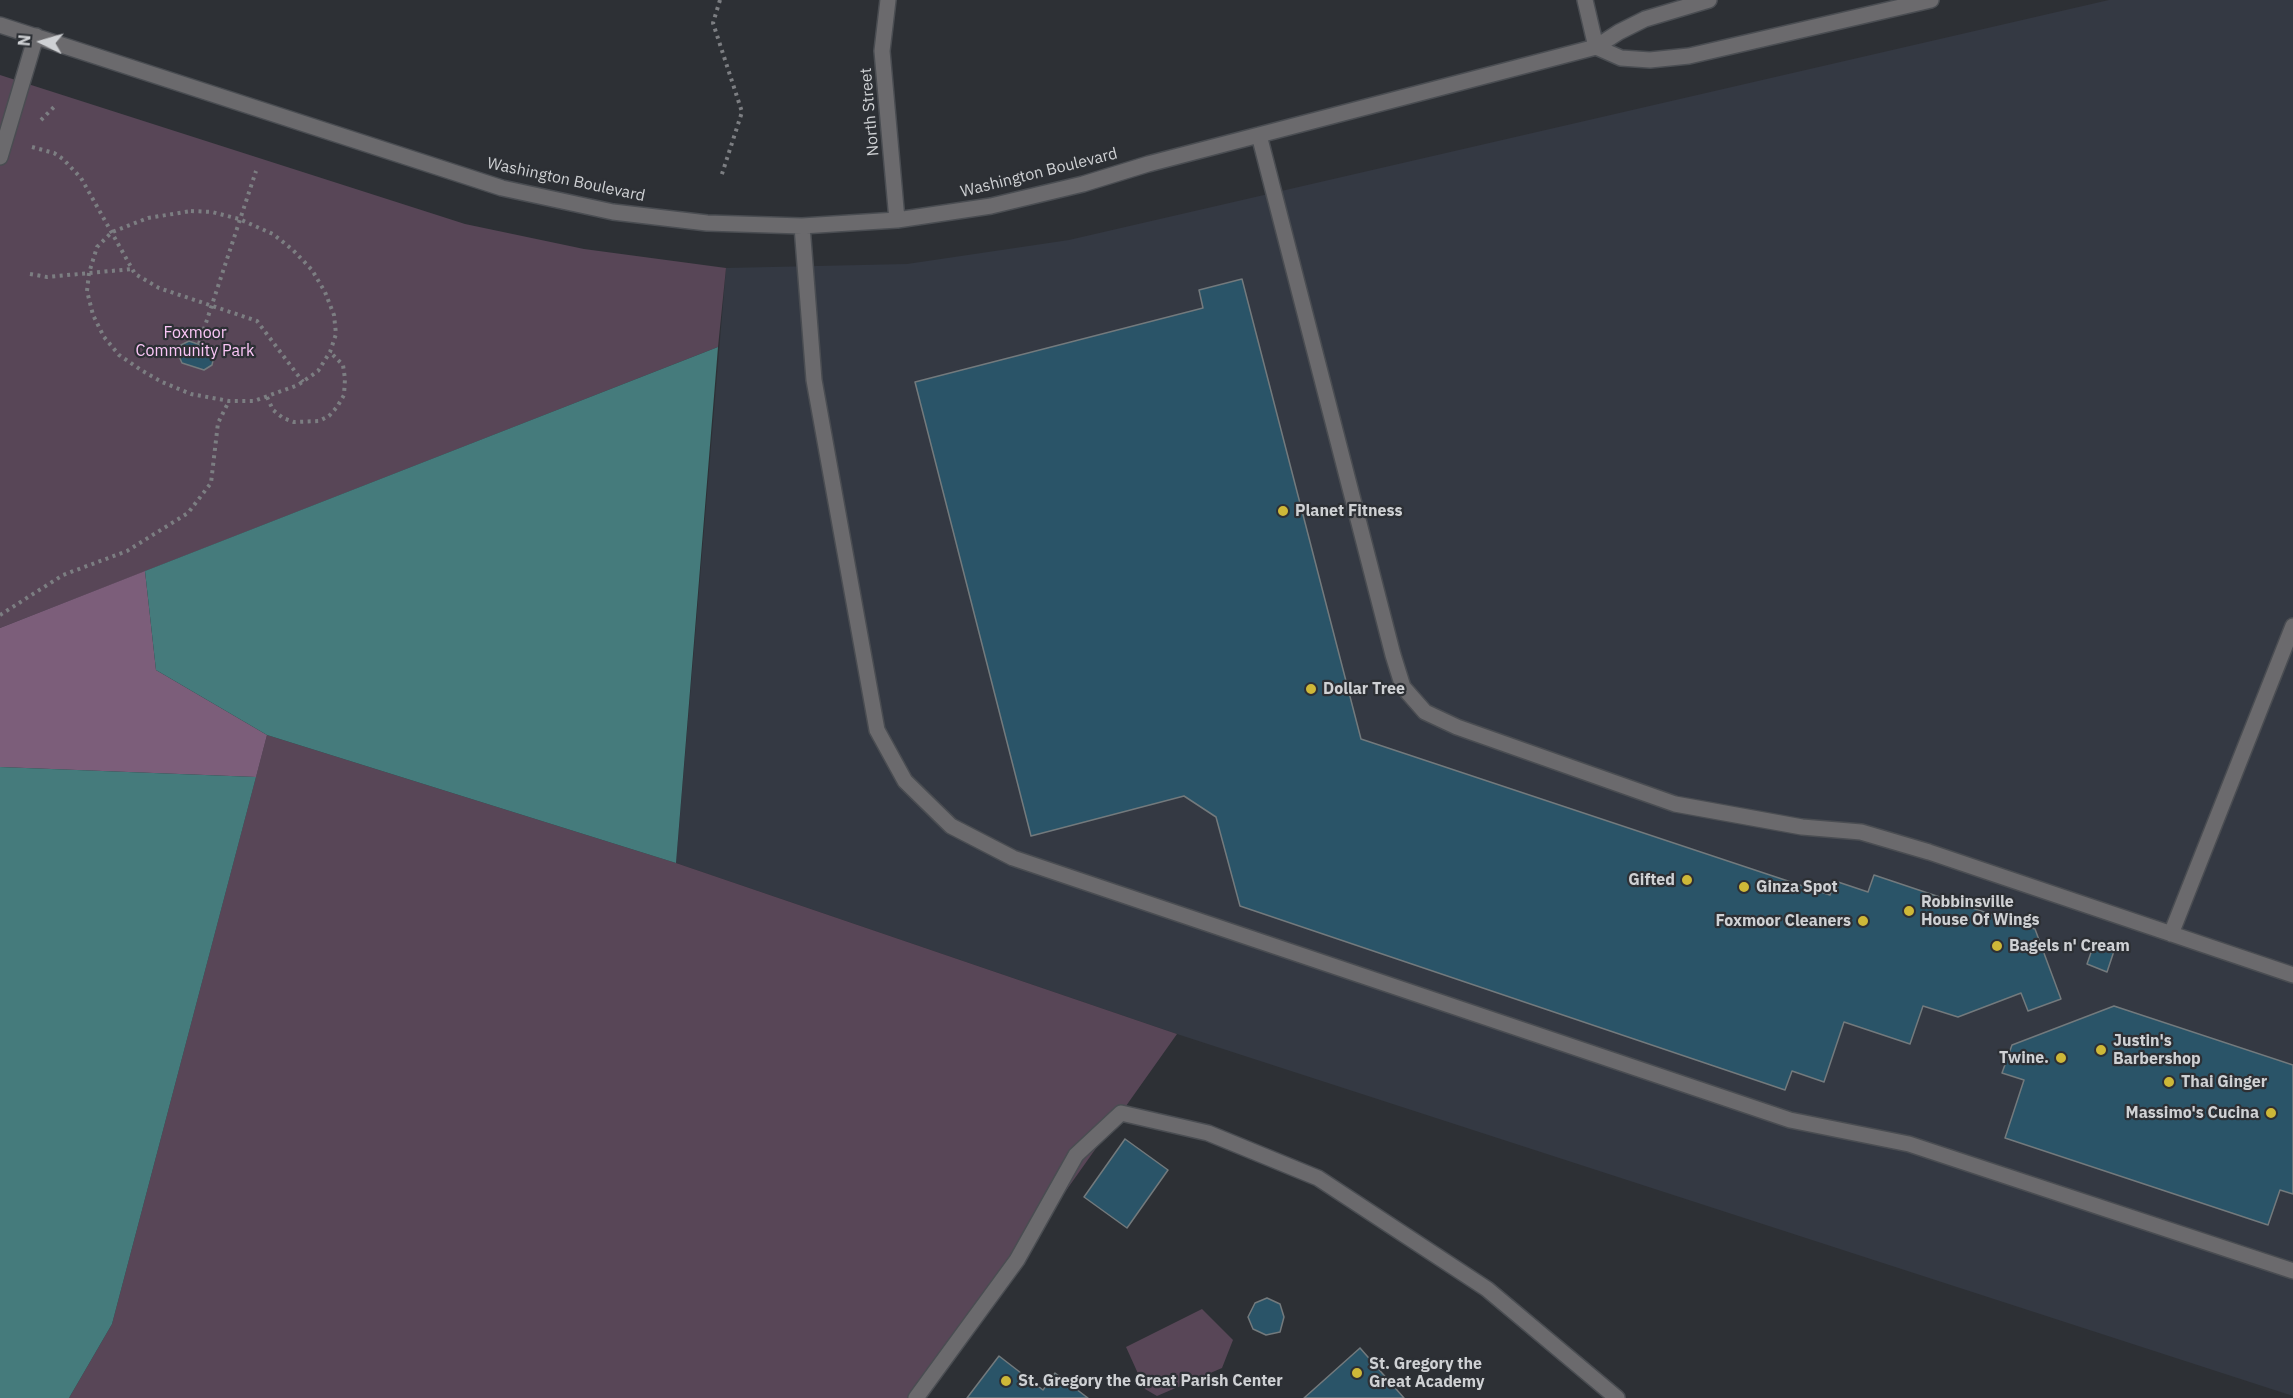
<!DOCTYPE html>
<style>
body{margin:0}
#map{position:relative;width:2293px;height:1398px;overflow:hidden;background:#2d3035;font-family:"IBM Plex Sans",sans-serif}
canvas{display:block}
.north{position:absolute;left:12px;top:12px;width:60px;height:60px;-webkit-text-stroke:4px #2d3035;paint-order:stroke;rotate:275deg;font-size:16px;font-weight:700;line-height:24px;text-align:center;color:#cfd1d4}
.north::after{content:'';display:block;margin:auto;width:21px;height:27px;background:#cfd1d4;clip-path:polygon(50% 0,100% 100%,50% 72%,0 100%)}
</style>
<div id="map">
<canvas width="2293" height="1398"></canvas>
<div class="north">N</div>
</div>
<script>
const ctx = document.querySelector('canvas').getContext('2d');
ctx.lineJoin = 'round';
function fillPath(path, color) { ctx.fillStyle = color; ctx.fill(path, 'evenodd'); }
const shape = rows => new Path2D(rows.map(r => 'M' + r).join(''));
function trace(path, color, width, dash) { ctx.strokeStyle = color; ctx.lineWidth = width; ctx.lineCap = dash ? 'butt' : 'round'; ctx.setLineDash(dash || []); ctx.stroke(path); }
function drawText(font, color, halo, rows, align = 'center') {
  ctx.font = font + ' "IBM Plex Sans",sans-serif'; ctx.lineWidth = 4.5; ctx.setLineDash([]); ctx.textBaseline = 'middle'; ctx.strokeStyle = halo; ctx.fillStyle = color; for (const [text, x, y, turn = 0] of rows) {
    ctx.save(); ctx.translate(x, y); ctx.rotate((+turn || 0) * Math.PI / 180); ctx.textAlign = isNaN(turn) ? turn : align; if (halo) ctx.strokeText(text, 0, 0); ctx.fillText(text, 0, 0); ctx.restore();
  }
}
const built = shape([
 [2109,0,2293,0,2293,1396,1177,1034,676,863,726,268,907,264,1069,240]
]);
const green = shape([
 [0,75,465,224,584,249,726,268,718,347,0,628],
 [267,735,676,863,1177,1034,919,1398,69,1398,112,1324],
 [1202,1309,1233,1340,1222,1368,1157,1396,1145,1389,1126,1347]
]);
const forest = shape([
 [145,571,156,670,267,735,256,777,0,767,0,628]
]);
const water = shape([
 [718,347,676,863,267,735,156,670,145,571],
 [0,767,256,777,112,1324,69,1398,0,1398]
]);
const building = shape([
 [1242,279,1361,739,1830,895,1835,881,1868,892,1874,875,2035,929,2061,999,2028,1011,2021,993,1958,1017,1923,1006,1910,1044,1844,1022,1824,1082,1792,1071,1785,1090,1240,906,1216,817,1184,796,1031,836,915,382,1203,308,1199,290,1242,279],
 [189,341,209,348,214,356,212,365,204,370,182,363,178,354,181,345,189,341],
 [2094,944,2114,951,2107,972,2087,964,2094,944],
 [2114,1006,2293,1065,2293,1194,2280,1190,2268,1225,2005,1138,2024,1080,2002,1073,2012,1045,2114,1006],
 [1125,1139,1168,1170,1127,1228,1084,1197,1125,1139],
 [1267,1298,1280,1304,1284,1317,1280,1332,1266,1335,1253,1329,1248,1317,1255,1303,1267,1298],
 [1360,1348,1404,1398,1304,1398,1360,1348],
 [999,1356,1043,1390,1055,1373,1088,1398,967,1398,999,1356]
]);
const path = shape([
 [720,0,713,23,742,112,721,177],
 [41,120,54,107],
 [32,147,54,153,63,159,81,178,135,274,159,288,257,321,303,382],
 [191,211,212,212,239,219,273,234,293,250,312,270,325,292,334,315,336,334,330,352,318,371,298,385,254,401,229,401,191,394,162,382,141,370,119,355,104,337,93,315,87,291,89,273,97,247,112,232,148,218,191,211],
 [30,274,47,277,132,269],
 [199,344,256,171],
 [267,397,273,410,283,418,294,422,319,421,329,416,337,407,344,395,345,379,343,365,330,352],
 [0,615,63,575,127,551,188,513,211,483,218,423,229,401]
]);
const minor = shape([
 [888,0,882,51,897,220],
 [1585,0,1596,47],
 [0,25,502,188,613,212,707,223,802,226,897,220,991,206,1083,184,1148,164,1596,47,1619,32,1645,19,1709,0],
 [1596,47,1621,58,1650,60,1689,56,1931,0],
 [1259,135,1393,655,1403,687,1425,712,1457,727,1675,804,1802,827,1861,832,1929,852,2293,975],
 [0,157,36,36],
 [802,226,814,380,877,730,905,781,951,826,1013,858,1790,1120,1909,1144,2293,1271],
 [2171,934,2293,626],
 [916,1398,1017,1260,1076,1155,1121,1113,1208,1133,1318,1178,1487,1289,1617,1398]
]);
const markers = [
 [1283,511,6,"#ceb838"],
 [1311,689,6,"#ceb838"],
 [1687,880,6,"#ceb838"],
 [1744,887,6,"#ceb838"],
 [1909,911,6,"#ceb838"],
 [1863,921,6,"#ceb838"],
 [1997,946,6,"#ceb838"],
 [2101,1050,6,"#ceb838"],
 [2061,1058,6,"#ceb838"],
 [2169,1082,6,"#ceb838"],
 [2271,1113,6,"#ceb838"],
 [1357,1373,6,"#ceb838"],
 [1006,1381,6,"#ceb838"]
];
const streetNames = [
 ["North Street",870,112,-95],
 ["Washington Boulevard",1039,173,-14],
 ["Washington Boulevard",566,180,12]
];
const parkNames = [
 ["Foxmoor",195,333],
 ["Community Park",195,351]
];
const poiNames = [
 ["Planet Fitness",1295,511],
 ["Dollar Tree",1323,689],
 ["Gifted",1675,880,"right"],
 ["Ginza Spot",1756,887],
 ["Robbinsville",1921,902],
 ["House Of Wings",1921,920],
 ["Foxmoor Cleaners",1851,921,"right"],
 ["Bagels n' Cream",2009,946],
 ["Justin's",2113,1041],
 ["Barbershop",2113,1059],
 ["Twine.",2049,1058,"right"],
 ["Thai Ginger",2181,1082],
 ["Massimo's Cucina",2259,1113,"right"],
 ["St. Gregory the",1369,1364],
 ["Great Academy",1369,1382],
 ["St. Gregory the Great Parish Center",1018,1381]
];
fillPath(built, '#343943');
fillPath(green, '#584657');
fillPath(forest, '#7c5e7a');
fillPath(water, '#457b7c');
fillPath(building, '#2a5468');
trace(building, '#737a7d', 1.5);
trace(minor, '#4a4d52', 18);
trace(path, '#7c7e82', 4, [3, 4.5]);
trace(minor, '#6b6a6d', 15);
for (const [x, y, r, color] of markers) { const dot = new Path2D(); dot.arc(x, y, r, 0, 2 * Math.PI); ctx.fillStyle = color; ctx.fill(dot); trace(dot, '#2d3035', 2); }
drawText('16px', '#cfd1d4', '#2d3035', streetNames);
drawText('16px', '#fbc6f7', '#2d3035', parkNames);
drawText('bold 16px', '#cfd1d4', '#2d3035', poiNames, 'left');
</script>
